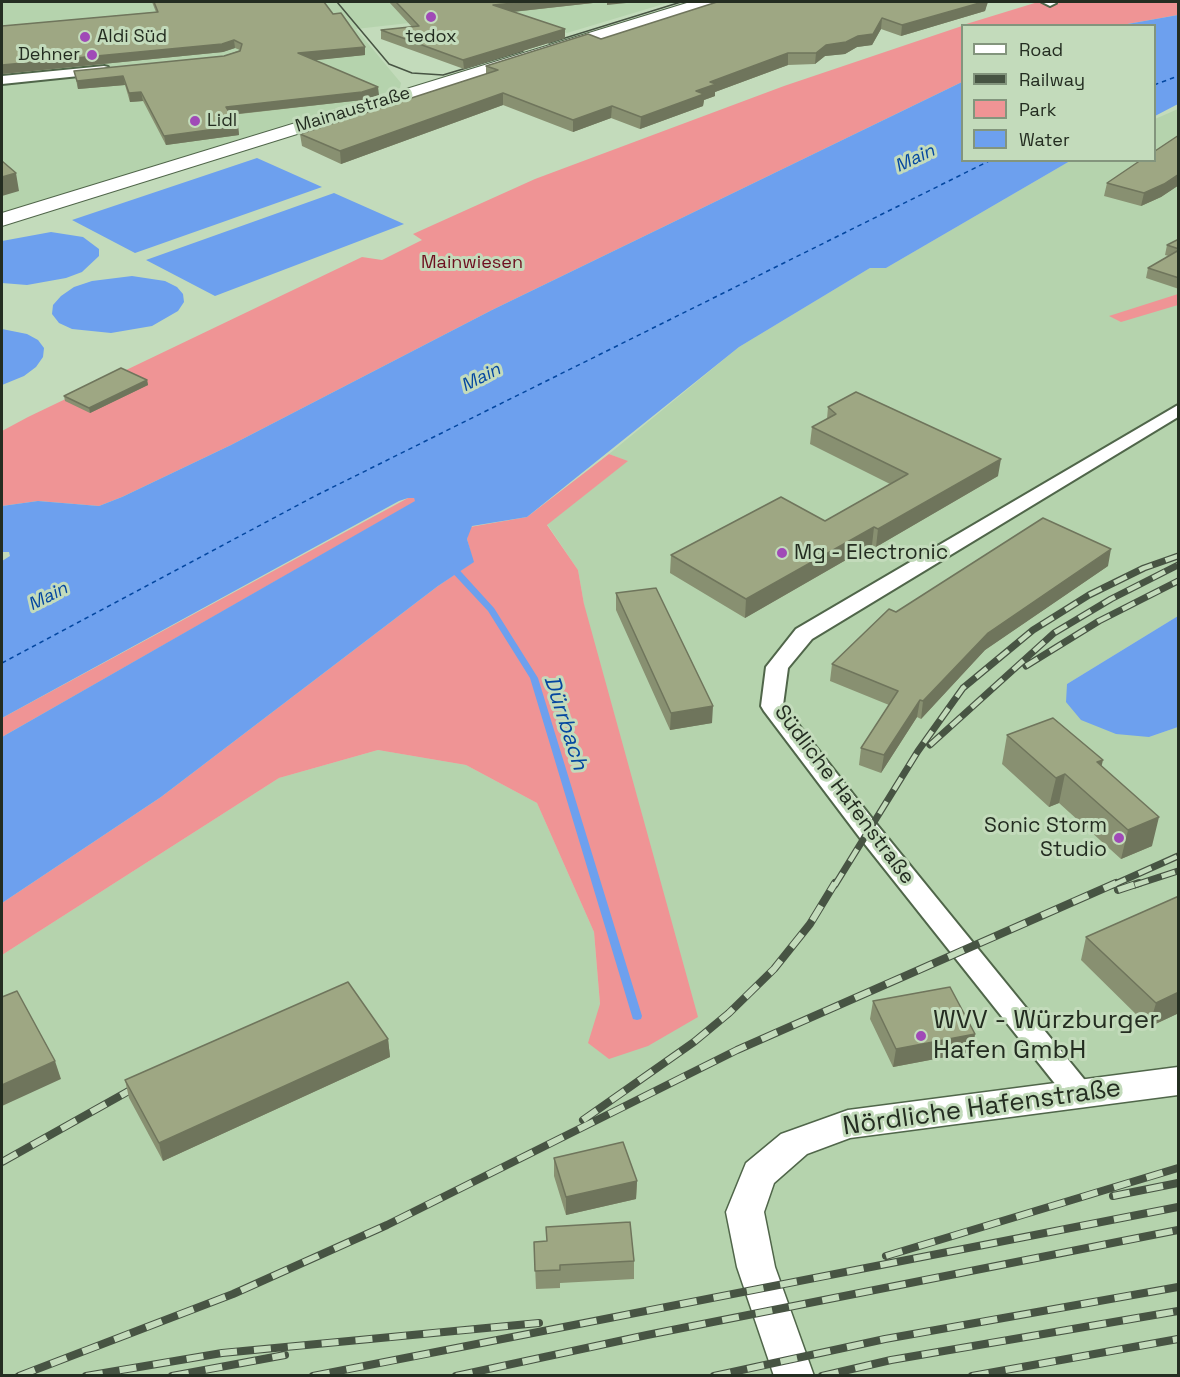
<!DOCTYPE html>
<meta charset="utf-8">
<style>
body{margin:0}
#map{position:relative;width:1180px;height:1377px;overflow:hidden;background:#c3dbbb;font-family:"Space Grotesk",sans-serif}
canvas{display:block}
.frame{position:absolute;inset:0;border:3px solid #242d21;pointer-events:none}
.legend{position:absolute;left:961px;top:24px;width:195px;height:138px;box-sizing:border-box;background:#c3dbbb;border:2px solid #83957d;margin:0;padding:8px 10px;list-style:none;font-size:18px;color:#242d21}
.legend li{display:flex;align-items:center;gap:12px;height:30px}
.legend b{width:30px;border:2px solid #83957d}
</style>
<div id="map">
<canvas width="1180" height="1377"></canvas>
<div class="frame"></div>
<ul class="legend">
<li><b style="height:8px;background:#fff"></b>Road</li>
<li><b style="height:8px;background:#475443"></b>Railway</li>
<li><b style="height:16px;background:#ef9495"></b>Park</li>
<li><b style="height:16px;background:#6da0ee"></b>Water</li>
</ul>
</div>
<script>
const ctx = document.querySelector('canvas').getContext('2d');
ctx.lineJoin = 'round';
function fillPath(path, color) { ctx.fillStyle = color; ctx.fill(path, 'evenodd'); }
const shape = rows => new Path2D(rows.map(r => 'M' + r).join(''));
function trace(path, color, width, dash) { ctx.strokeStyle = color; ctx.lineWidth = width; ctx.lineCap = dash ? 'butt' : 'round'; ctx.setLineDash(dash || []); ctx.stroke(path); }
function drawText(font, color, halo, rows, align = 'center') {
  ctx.font = font + ' "Space Grotesk",sans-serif'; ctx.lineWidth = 6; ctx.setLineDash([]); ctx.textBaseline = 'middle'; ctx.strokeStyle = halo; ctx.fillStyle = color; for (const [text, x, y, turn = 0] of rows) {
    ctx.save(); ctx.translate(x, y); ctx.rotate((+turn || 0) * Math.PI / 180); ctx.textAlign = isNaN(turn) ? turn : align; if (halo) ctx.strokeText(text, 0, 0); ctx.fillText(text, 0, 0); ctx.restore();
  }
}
const built = shape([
 [2,2,670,2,567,33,506,12,356,29,401,83,400,88,2,215],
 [1178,109,1178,616,1067,684,1149,737,1178,727,1178,1375,2,1376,2,955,279,778,378,750,466,765,537,803,594,932,600,1004,609,1058,584,604,578,570,547,524,627,461,609,454,739,347,870,268,886,268,1070,161,1154,160,1155,119]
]);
const green = shape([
 [1038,2,1178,2,1178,15,1122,25,963,25],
 [962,26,962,82,492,310,231,445,122,497,99,506,38,501,2,506,2,431,28,417,362,257,382,260,422,240,413,234,535,179,784,86],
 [1178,294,1178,305,1121,322,1109,316],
 [609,454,628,461,547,525,578,570,584,604,698,1017,648,1046,609,1059,588,1043,600,1004,594,932,537,803,466,765,378,750,279,778,2,955,2,903,161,797,438,586,473,562,467,539,470,527,527,517],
 [408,498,414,498,416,501,2,737,2,718]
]);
const water = shape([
 [1178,15,1178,104,1155,116,1154,26,1122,25],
 [962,82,962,160,1070,161,886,268,870,268,739,347,527,517,472,526,467,539,474,562,438,586,161,797,2,903,2,737,415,501,414,498,408,498,399,501,2,718,2,561,10,556,9,552,2,552,2,506,38,501,99,506,122,497,231,445,492,310],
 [257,158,322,187,135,253,72,220],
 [334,193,404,224,215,296,146,260],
 [51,232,83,237,99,249,99,256,82,272,66,278,27,285,2,283,2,241],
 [132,276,165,281,177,287,183,294,184,302,178,311,152,326,111,333,72,329,59,323,52,314,53,305,61,296,74,287,92,281],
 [2,329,27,334,38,340,44,348,43,357,36,367,24,376,2,385],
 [1178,616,1178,727,1149,737,1116,734,1081,720,1066,702,1067,684]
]);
const stream = shape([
 [447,563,453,563,494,608,538,678,642,1016,641,1019,637,1020,633,1019,632,1016,530,678,488,611,447,567,446,565,447,563]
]);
const ferry = shape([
 [1154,85,1178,76],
 [2,663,315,496,991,160]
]);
const minor = shape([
 [1042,2,1055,2,1056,3,1050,6,1042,2],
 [104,66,108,67,108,73,2,84,2,76,104,66],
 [1178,405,1178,417,812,639,788,668,783,705,878,826,1088,1084,1092,1092,1088,1100,1078,1103,1068,1100,860,838,764,711,761,706,766,667,796,629,1178,405]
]);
const tertiary = shape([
 [1178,1067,1178,1095,850,1138,807,1154,774,1183,764,1212,775,1267,814,1376,774,1376,737,1267,726,1212,746,1163,781,1134,848,1110,1178,1067]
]);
const secondary = shape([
 [690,2,713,2,711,5,2,226,2,213,690,2]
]);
const tram = shape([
 [337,2,389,64,412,73,443,75,523,51],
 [549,43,681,2]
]);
const railFar1 = shape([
 [1026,666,1099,621,1178,581],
 [930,745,1054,633,1111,599,1178,565],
 [835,885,918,751,963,688,1033,630,1089,595,1144,568,1178,556],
 [1113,885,1178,856],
 [1135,885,1178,871]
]);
const rail = shape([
 [1118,890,1139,883],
 [583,1120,694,1042,729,1013,774,969,810,924,835,883],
 [2,1162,143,1083],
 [1113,1196,1178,1183],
 [886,1256,1178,1168],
 [19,1376,233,1294,387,1225,737,1050,1116,883],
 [86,1376,222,1353,539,1323],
 [172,1376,285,1355],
 [313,1376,1178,1207],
 [456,1376,647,1335,1178,1230],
 [714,1376,885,1339,1178,1287],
 [822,1376,891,1360,1178,1311],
 [972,1376,1178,1339]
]);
const wall = shape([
 [152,2,324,2,333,14,365,47,365,55,314,60,379,95,362,100,231,115,238,126,239,135,166,145,143,101,130,102,125,85,78,89,74,71,224,56,240,50,235,48,223,52,2,74,2,26,156,12],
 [389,2,602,2,513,12,565,29,565,38,464,69,381,39,381,30,412,27],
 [987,2,985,11,901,36,881,29,872,45,857,47,845,54,825,56,815,64,788,65,715,92,715,96,704,100,703,106,640,129,611,118,573,132,503,105,341,164,302,146,300,134,486,74,486,66,601,39],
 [1179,135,1179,185,1161,197,1141,206,1104,196,1107,183],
 [1179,239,1179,289,1146,278,1148,268,1169,256,1165,255,1167,245],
 [147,380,148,385,90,413,65,401,64,396],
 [828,407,998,476,876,547,872,545,745,618,670,573,671,555,825,521,890,484,810,444,812,427,827,419],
 [1108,566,985,650,921,719,917,717,881,773,859,765,861,748,889,705,830,681,832,664,896,612],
 [616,593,712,723,670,730,616,610],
 [1007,735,1101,767,1152,846,1121,859,1059,803,1049,807,1002,764],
 [1179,896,1179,1013,1149,1027,1081,960,1086,937],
 [873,1001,975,1034,972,1052,893,1067,870,1019],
 [388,1039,390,1057,163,1161,129,1098,125,1080],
 [554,1158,637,1181,636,1199,566,1215,554,1176],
 [534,1242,634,1261,634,1279,560,1283,560,1288,536,1289]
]);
const shadedWall = shape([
 [526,2,602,2,493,14,493,5],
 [607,2,636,2,607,5],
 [983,2,988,2,985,11,901,36,902,25],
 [882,18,881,29,872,45,857,47,845,54,825,56,815,64,816,53,826,45],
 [565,29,565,38,464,69,463,60],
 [234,40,235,48,223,52,2,74,2,65],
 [365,47,365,55,299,62,298,53],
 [788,53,788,65,715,92,715,96,704,100,703,106,640,129,641,117,696,91,710,82],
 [123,76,125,85,78,89,77,81],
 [378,87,379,95,362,100,227,115,226,107],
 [141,92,143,101,130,102,129,93],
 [503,93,503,105,341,164,340,151],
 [612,106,611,118,573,132,573,120],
 [238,126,239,135,166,145,164,136],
 [16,173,19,191,2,196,2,177],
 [1179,174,1179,185,1161,197,1141,206,1144,193],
 [147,380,148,385,90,413,89,408],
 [1001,459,998,476,876,547,878,529],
 [874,527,872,545,745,618,746,599],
 [1111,549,1108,566,985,650,921,719,923,701,988,633],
 [920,700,917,717,881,773,884,755],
 [713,706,712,723,670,730,671,713],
 [1103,760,1096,789,1097,762],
 [1065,774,1059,803,1049,807,1056,778],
 [1159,817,1152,846,1121,859,1128,830],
 [1179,992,1179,1013,1149,1027,1156,1003],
 [975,1034,972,1052,893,1067,896,1049],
 [388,1039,390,1057,163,1161,159,1143],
 [55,1061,61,1079,2,1106,2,1085],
 [637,1181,636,1199,566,1215,566,1197]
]);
const building = shape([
 [154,2,324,2,333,14,341,13,365,47,298,53,378,87,362,92,226,107,238,126,164,136,141,92,129,93,123,76,77,81,74,71,224,56,240,51,242,44,234,40,222,44,2,65,2,26,158,12,154,2],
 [396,2,526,2,493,5,565,29,463,60,381,30,419,26,396,2],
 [717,2,983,2,902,25,882,18,873,34,858,36,846,42,826,45,816,53,788,53,710,82,716,84,696,91,704,94,641,117,612,106,573,120,503,93,340,151,300,134,498,70,486,66,588,34,601,39,717,2],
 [1179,135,1179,174,1164,184,1144,193,1107,183,1141,160,1155,160,1155,151,1179,135],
 [2,161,16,173,2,177,2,161],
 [1179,239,1179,249,1167,245,1179,239],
 [1179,250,1179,278,1148,268,1179,250],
 [121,368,147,380,89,408,64,396,121,368],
 [856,392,1001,459,878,529,874,527,746,599,671,555,781,497,825,521,908,474,812,427,836,414,828,407,856,392],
 [1043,518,1111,549,988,633,923,701,920,700,884,755,861,748,898,691,832,664,889,609,896,612,1043,518],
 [656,588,713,706,671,713,616,593,656,588],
 [1053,718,1103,760,1097,762,1159,817,1128,830,1065,774,1056,778,1007,735,1053,718],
 [1179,896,1179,992,1156,1003,1086,937,1179,896],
 [348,982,388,1039,159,1143,125,1080,348,982],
 [950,987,975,1034,896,1049,873,1001,950,987],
 [17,991,55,1061,2,1085,2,997,17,991],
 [623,1142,637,1181,566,1197,554,1158,623,1142],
 [630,1222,634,1261,560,1265,560,1270,535,1271,534,1242,547,1241,546,1227,630,1222]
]);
const markers = [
 [431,17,6,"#a04ab7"],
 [85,37,6,"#a04ab7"],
 [92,55,6,"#a04ab7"],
 [195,121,6,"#a04ab7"],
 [782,553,6,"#a04ab7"],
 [1119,838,6,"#a04ab7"],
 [921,1036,6,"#a04ab7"]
];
const farPoinames = [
 ["Aldi Süd",97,37],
 ["tedox",431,37,"center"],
 ["Dehner",80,55,"right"],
 ["Lidl",207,121]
];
const farStreetnames = [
 ["Mainaustraße",353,110,-17]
];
const farWaternames = [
 ["Main",915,159,-25],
 ["Main",481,378,-27],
 ["Main",48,597,-27]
];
const farParknames = [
 ["Mainwiesen",472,263]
];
const poiNames = [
 ["Mg - Electronic",794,553],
 ["Sonic Storm",1107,826,"right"],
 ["Studio",1107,850,"right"]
];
const streetNames = [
 ["Südliche Hafenstraße",844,795,53]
];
const waterNames = [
 ["Dürrbach",565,723,72]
];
const nearPoinames = [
 ["WVV - Würzburger",933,1021],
 ["Hafen GmbH",933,1051]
];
const nearStreetnames = [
 ["Nördliche Hafenstraße",982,1108,-8]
];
fillPath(built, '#b5d3ad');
fillPath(green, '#ef9495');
fillPath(water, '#6da0ee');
fillPath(stream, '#6da0ee');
trace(ferry, '#0447a0', 1.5, [4.5, 4]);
trace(minor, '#50664a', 4);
trace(tertiary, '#50664a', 3);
trace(secondary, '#50664a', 2);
fillPath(minor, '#fff');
fillPath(tertiary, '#fff');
fillPath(secondary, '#fff');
trace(tram, '#475443', 1.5);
trace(railFar1, '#475443', 7);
trace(rail, '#475443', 8);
trace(railFar1, '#c3dbbb', 4.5, [14]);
trace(rail, '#c3dbbb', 6, [17]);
fillPath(wall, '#889071');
fillPath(shadedWall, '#6f755c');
fillPath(building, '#9ea783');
trace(building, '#6f755c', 1.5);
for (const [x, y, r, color] of markers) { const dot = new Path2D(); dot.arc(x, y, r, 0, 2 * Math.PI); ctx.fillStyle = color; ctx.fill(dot); trace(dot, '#c3dbbb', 2); }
drawText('18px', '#242d21', '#c3dbbb', farPoinames, 'left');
drawText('18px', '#242d21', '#c3dbbb', farStreetnames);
drawText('italic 18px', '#0447a0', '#c3dbbb', farWaternames);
drawText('18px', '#6d0f1f', '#c3dbbb', farParknames);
drawText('21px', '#242d21', '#c3dbbb', poiNames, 'left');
drawText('21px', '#242d21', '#c3dbbb', streetNames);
drawText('italic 22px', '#0447a0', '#c3dbbb', waterNames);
drawText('26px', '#242d21', '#c3dbbb', nearPoinames, 'left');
drawText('26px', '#242d21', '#c3dbbb', nearStreetnames);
</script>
